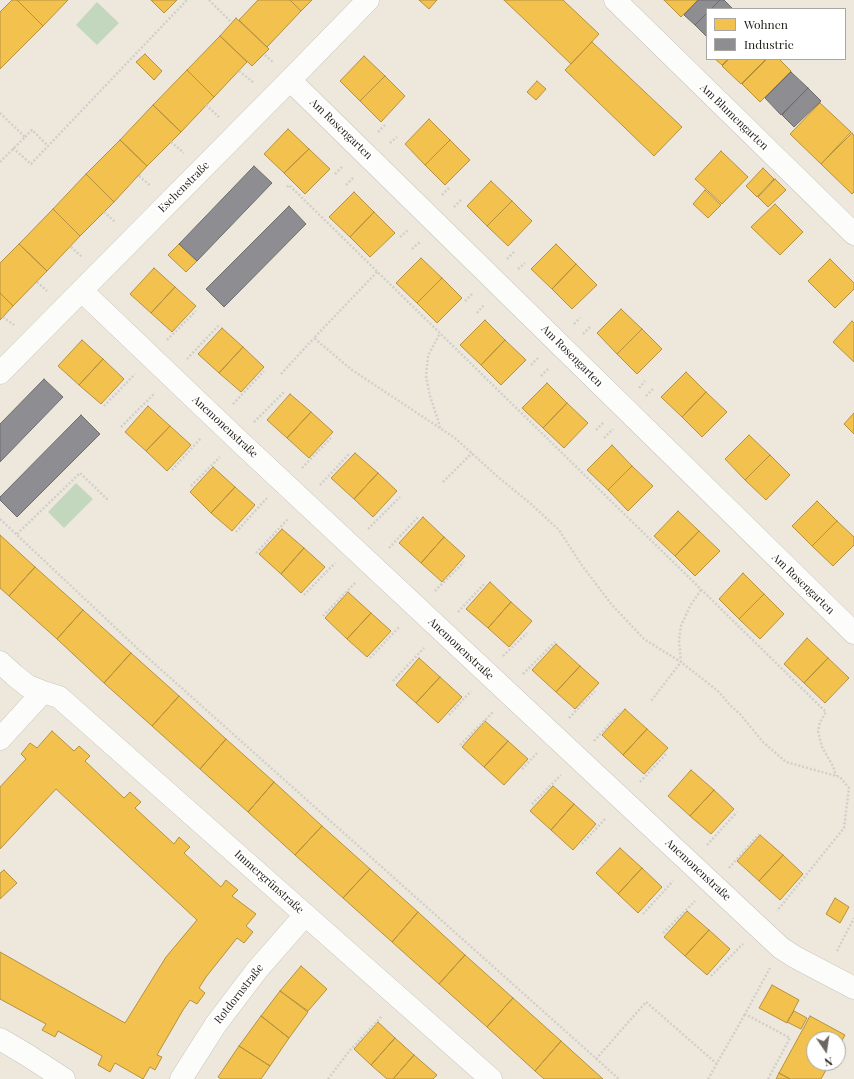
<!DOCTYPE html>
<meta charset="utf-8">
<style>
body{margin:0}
#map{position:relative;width:854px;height:1079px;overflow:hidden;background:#eee8dc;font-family:"Playfair Display",serif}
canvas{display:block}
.legend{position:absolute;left:706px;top:8px;width:140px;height:52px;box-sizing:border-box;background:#fff;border:1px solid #a8a7a3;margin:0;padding:5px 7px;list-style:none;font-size:12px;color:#26221a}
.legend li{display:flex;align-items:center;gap:8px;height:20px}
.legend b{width:20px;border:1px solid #a8a7a3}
.north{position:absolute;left:806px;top:1031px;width:40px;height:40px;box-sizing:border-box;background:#fff;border:1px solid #a8a7a3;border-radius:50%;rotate:167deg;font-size:11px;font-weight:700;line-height:16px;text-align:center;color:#26221a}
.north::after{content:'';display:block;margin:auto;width:14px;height:18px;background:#6c675e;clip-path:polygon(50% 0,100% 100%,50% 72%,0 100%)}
</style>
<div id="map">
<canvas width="854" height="1079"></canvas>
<ul class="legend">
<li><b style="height:11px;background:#f2c14e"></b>Wohnen</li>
<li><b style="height:11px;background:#8d8d92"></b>Industrie</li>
</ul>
<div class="north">N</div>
</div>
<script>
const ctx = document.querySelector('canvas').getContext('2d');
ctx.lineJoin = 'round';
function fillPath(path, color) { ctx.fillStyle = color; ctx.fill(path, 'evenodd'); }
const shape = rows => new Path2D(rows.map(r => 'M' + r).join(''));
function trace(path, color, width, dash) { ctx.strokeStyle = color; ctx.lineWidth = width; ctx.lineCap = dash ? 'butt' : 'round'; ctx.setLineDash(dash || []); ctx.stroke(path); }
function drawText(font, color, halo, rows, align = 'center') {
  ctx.font = font + ' "Playfair Display",serif'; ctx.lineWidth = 4; ctx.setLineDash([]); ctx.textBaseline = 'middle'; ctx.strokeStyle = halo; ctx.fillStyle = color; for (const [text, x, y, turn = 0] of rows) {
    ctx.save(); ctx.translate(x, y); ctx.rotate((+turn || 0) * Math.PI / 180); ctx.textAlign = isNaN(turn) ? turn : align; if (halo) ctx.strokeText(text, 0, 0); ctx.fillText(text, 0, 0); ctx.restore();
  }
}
const green = shape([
 [97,2,119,23,97,45,76,25],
 [76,483,93,499,64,528,48,512]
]);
const homes = shape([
 [12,0,17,0,43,26,0,69,0,12,12,0],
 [17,0,68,0,43,26,17,0],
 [151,0,177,0,164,13,151,0],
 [258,0,290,0,301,11,267,47,239,20,258,0],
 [290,0,312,0,301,11,290,0],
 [419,0,437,0,429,9,419,0],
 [504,0,563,0,599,34,571,64,504,0],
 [664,0,698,0,681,17,664,0],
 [236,18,269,49,252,66,220,36,236,18],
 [220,36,247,62,214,97,187,70,220,36],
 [592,42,682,127,654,156,565,70,592,42],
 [145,54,162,71,154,80,136,62,145,54],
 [364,56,385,76,360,101,340,81,364,56],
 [715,59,728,59,722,65,715,59],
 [729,59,766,59,741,84,722,66,729,59],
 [767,59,779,59,791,71,760,102,742,84,767,59],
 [187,70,214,97,181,132,153,105,187,70],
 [385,76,405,96,381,122,360,101,385,76],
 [537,81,546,89,536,100,527,92,537,81],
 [820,103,851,132,821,164,790,134,820,103],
 [153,105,181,132,147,166,120,140,153,105],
 [429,119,450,140,425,165,405,144,429,119],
 [288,129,309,149,284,173,264,154,288,129],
 [852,133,854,136,854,192,852,194,821,164,852,133],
 [120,140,147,166,114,202,86,174,120,140],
 [450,140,470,160,445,185,425,165,450,140],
 [309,149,330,169,305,194,284,173,309,149],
 [721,151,748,177,722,204,695,179,721,151],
 [763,168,774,179,757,197,746,186,763,168],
 [86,174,114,202,80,236,53,209,86,174],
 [775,179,786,190,768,207,758,197,775,179],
 [491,181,512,201,487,226,467,206,491,181],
 [705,190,721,205,708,218,693,204,705,190],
 [354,192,374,212,350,237,329,217,354,192],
 [512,201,532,221,508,246,487,226,512,201],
 [775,204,803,232,780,255,751,227,775,204],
 [53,209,80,236,47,271,19,244,53,209],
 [374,212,395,233,370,257,350,237,374,212],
 [19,244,47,271,13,306,0,293,0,263,19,244],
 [179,244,197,261,186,272,168,255,179,244],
 [556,244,576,264,552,289,531,269,556,244],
 [421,258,442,278,417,303,396,283,421,258],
 [830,259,854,283,854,289,835,308,808,281,830,259],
 [576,264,597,285,572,309,552,289,576,264],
 [154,268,175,287,151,313,130,294,154,268],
 [442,278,462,298,437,323,417,303,442,278],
 [175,287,196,306,172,332,151,313,175,287],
 [0,293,13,306,0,320,0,293],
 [621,309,642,329,617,354,597,333,621,309],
 [485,320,505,340,481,365,460,345,485,320],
 [852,321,854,323,854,362,833,342,852,321],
 [222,328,243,347,219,373,198,354,222,328],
 [642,329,662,349,637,374,617,354,642,329],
 [82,340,103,359,79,385,58,366,82,340],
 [505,340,526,360,501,385,481,365,505,340],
 [243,347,264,367,241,392,219,373,243,347],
 [103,359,124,379,101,404,79,385,103,359],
 [686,372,706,392,682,417,661,397,686,372],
 [547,383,567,403,543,428,522,408,547,383],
 [706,392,727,412,702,437,682,417,706,392],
 [290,394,311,412,287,438,267,420,290,394],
 [567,403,588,423,564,448,543,428,567,403],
 [148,406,170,426,146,451,125,432,148,406],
 [311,412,333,432,309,458,287,438,311,412],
 [854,413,854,434,844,424,854,413],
 [170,426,191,445,167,471,146,451,170,426],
 [749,435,770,455,745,480,725,459,749,435],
 [612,445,632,466,608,490,587,470,612,445],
 [355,453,378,473,354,499,331,478,355,453],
 [770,455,790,475,766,500,745,480,770,455],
 [632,466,653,486,628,511,608,490,632,466],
 [213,467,235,487,211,513,190,492,213,467],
 [378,473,397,491,373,517,354,499,378,473],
 [235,487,255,505,232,531,211,513,235,487],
 [817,501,837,521,812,546,792,526,817,501],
 [678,511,699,531,675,556,654,536,678,511],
 [423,517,444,537,421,563,399,543,423,517],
 [837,521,854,537,854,545,833,566,812,546,837,521],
 [282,529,304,548,281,574,259,554,282,529],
 [699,531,720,551,695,576,675,556,699,531],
 [0,535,35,567,9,596,0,588,0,535],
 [444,537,465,556,442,582,421,563,444,537],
 [304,548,325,567,301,593,281,574,304,548],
 [35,567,83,610,57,639,9,596,35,567],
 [743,573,764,594,739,619,719,599,743,573],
 [490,582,511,602,488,628,466,609,490,582],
 [348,592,371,613,347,639,325,618,348,592],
 [764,594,784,614,760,639,739,619,764,594],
 [511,602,532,621,509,647,488,628,511,602],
 [83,610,131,653,104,683,57,639,83,610],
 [371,613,391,631,367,657,347,639,371,613],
 [807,638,828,658,804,683,784,664,807,638],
 [556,644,580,666,556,692,532,670,556,644],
 [131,653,179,696,152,726,104,683,131,653],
 [419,658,440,677,416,703,396,685,419,658],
 [828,658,849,678,825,703,804,683,828,658],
 [580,666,599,683,575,709,556,692,580,666],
 [440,677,462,697,438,723,416,703,440,677],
 [179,696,226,739,200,769,152,726,179,696],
 [625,709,647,729,623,755,602,735,625,709],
 [485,721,508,741,484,767,462,747,485,721],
 [647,729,668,748,644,774,623,755,647,729],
 [52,731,74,751,79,746,90,756,85,761,124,798,130,792,141,802,135,808,174,844,179,837,190,847,184,853,221,887,226,880,238,890,232,896,256,914,246,926,253,932,244,943,237,938,206,977,199,988,205,993,197,1004,190,1000,183,1010,157,1055,162,1057,155,1070,150,1067,143,1079,115,1063,110,1072,98,1065,102,1056,58,1031,55,1037,42,1030,46,1024,0,999,0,952,125,1023,166,957,197,920,56,789,0,849,0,787,26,759,21,754,30,743,37,748,52,731],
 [226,739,274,782,248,812,200,769,226,739],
 [508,741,528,759,504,785,484,767,508,741],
 [691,770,714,790,690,816,668,796,691,770],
 [274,782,322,826,295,855,248,812,274,782],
 [553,786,574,804,551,830,530,811,553,786],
 [714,790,734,809,711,834,690,816,714,790],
 [574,804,596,824,573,850,551,830,574,804],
 [322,826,370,869,343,898,295,855,322,826],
 [760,835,783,855,759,881,737,861,760,835],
 [620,848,642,868,618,894,596,873,620,848],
 [783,855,803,874,780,900,759,881,783,855],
 [642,868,662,887,638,913,618,894,642,868],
 [370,869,418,912,392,942,343,898,370,869],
 [4,870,17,883,0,899,0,873,4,870],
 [835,898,849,907,840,923,826,914,835,898],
 [687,911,709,930,685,956,664,937,687,911],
 [418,912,465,955,439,984,392,942,418,912],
 [709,930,730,949,707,975,685,956,709,930],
 [465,955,513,998,487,1027,439,984,465,955],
 [301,966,327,989,308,1011,280,991,301,966],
 [772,985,799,1000,787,1023,759,1008,772,985],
 [280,991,308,1012,289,1038,261,1016,280,991],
 [513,998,561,1041,535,1071,487,1027,513,998],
 [794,1011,807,1018,801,1029,787,1022,794,1011],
 [261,1016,289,1038,270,1066,239,1046,261,1016],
 [810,1016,845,1035,838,1048,838,1039,814,1039,814,1063,830,1063,821,1079,790,1079,779,1073,810,1016],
 [378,1022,395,1038,371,1065,354,1049,378,1022],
 [395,1038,414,1055,393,1079,387,1079,371,1065,395,1038],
 [561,1041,603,1079,544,1079,535,1071,561,1041],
 [239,1046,270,1066,261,1079,221,1079,218,1077,239,1046],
 [414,1055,437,1075,433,1079,393,1079,414,1055],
 [779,1073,790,1079,776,1079,779,1073]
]);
const industry = shape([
 [698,0,720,0,711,9,707,9,707,13,695,25,684,15,698,0],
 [720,0,724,0,733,9,711,9,720,0],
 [707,13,707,37,695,25,707,13],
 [791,72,808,88,781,115,765,98,791,72],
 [808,88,821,101,794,127,782,115,808,88],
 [254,166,272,183,197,261,179,244,254,166],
 [289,206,306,224,224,307,206,289,289,206],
 [44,379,63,397,0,462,0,424,44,379],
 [81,415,100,434,17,517,0,500,0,497,81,415]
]);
const path = shape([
 [209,0,230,21],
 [265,55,274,63],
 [239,71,254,83],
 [206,105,219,117],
 [0,113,25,137,0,162],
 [378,132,385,125],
 [25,137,32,130,48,146],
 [171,142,184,153],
 [390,143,397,137],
 [13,148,31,164,48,146,187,0],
 [335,174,343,166],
 [139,176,151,186],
 [346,185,354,177],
 [287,187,289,185,826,712,820,722,818,731,822,747,833,766,836,776],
 [442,195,449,188],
 [454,207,461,200],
 [104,212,115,222],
 [400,237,408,230],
 [71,247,82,257],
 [412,249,420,242],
 [507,259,514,252],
 [518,269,525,263],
 [377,272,314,338,352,370,455,438,498,477,531,504,559,530,581,564,612,605,644,639,681,662,651,701],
 [37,282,47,291],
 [465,301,473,293],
 [477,313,484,305],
 [3,317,14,325],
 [574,324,580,318],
 [583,334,590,327],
 [167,340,196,311],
 [187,359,220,324],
 [531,365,538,358],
 [281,374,314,338],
 [541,376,549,368],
 [639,388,645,381],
 [646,396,653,389],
 [233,404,264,371],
 [104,406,135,374],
 [254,422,285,391],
 [121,427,155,393],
 [440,428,438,420,430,396,426,376,428,356,440,333],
 [596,430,604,422],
 [604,438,613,429],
 [302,468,331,438],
 [172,470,201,438],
 [443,482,472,453],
 [320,485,350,453],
 [191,486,220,457],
 [0,519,138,649,619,1079],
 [368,529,400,497],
 [236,532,267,498],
 [17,534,80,473,108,500],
 [389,548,419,516],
 [256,553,288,519],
 [701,590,690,606,681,626,679,640,681,662,718,691,730,705,740,714,763,742,786,762,840,777,849,788,844,828,777,911],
 [435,591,464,562],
 [304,595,335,563],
 [458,612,485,583],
 [323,616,356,582],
 [503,656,527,633],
 [370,658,400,626],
 [523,674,555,642],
 [393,681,424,648],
 [449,715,471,691],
 [569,718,595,691],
 [594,741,621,711],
 [460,745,493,712],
 [522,769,537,753],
 [640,782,667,753],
 [532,804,561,775],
 [582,844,606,818],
 [707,845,737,812],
 [729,868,759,834],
 [643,914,673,881],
 [663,933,695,901],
 [837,951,854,918],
 [711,976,743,944],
 [596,1059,646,1002,717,1064],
 [328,1079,350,1050,382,1016],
 [708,1079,745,1014],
 [768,1079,790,1038,745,1014,770,968]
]);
const minor = shape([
 [615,0,854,234],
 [290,80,854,633],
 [82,291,237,439,765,933,781,948,795,957,854,988],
 [0,373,290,80,368,0],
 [0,662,14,675,28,686,43,692,59,697,491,1079],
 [0,739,43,692],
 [0,1039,27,1055,64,1079],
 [181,1079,216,1024,257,970,305,915]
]);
const streetNames = [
 ["Am Blumengarten",734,117,44],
 ["Am Rosengarten",341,129,44],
 ["Eschenstraße",184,187,-45],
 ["Am Rosengarten",572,356,45],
 ["Anemonenstraße",225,427,43],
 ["Am Rosengarten",803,584,44],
 ["Anemonenstraße",461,649,43],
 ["Anemonenstraße",698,870,43],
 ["Immergrünstraße",269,882,42],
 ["Rotdornstraße",239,994,-52]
];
fillPath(green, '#c3d7bf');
fillPath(homes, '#f2c14e');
trace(homes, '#b5913e', 1);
fillPath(industry, '#8d8d92');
trace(industry, '#6e6d6e', 1);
trace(minor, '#c8c3ba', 23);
trace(path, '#d1cfcc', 2.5, [2, 2]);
trace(minor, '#fcfcfa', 22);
drawText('11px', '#26221a', '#fff', streetNames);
</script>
